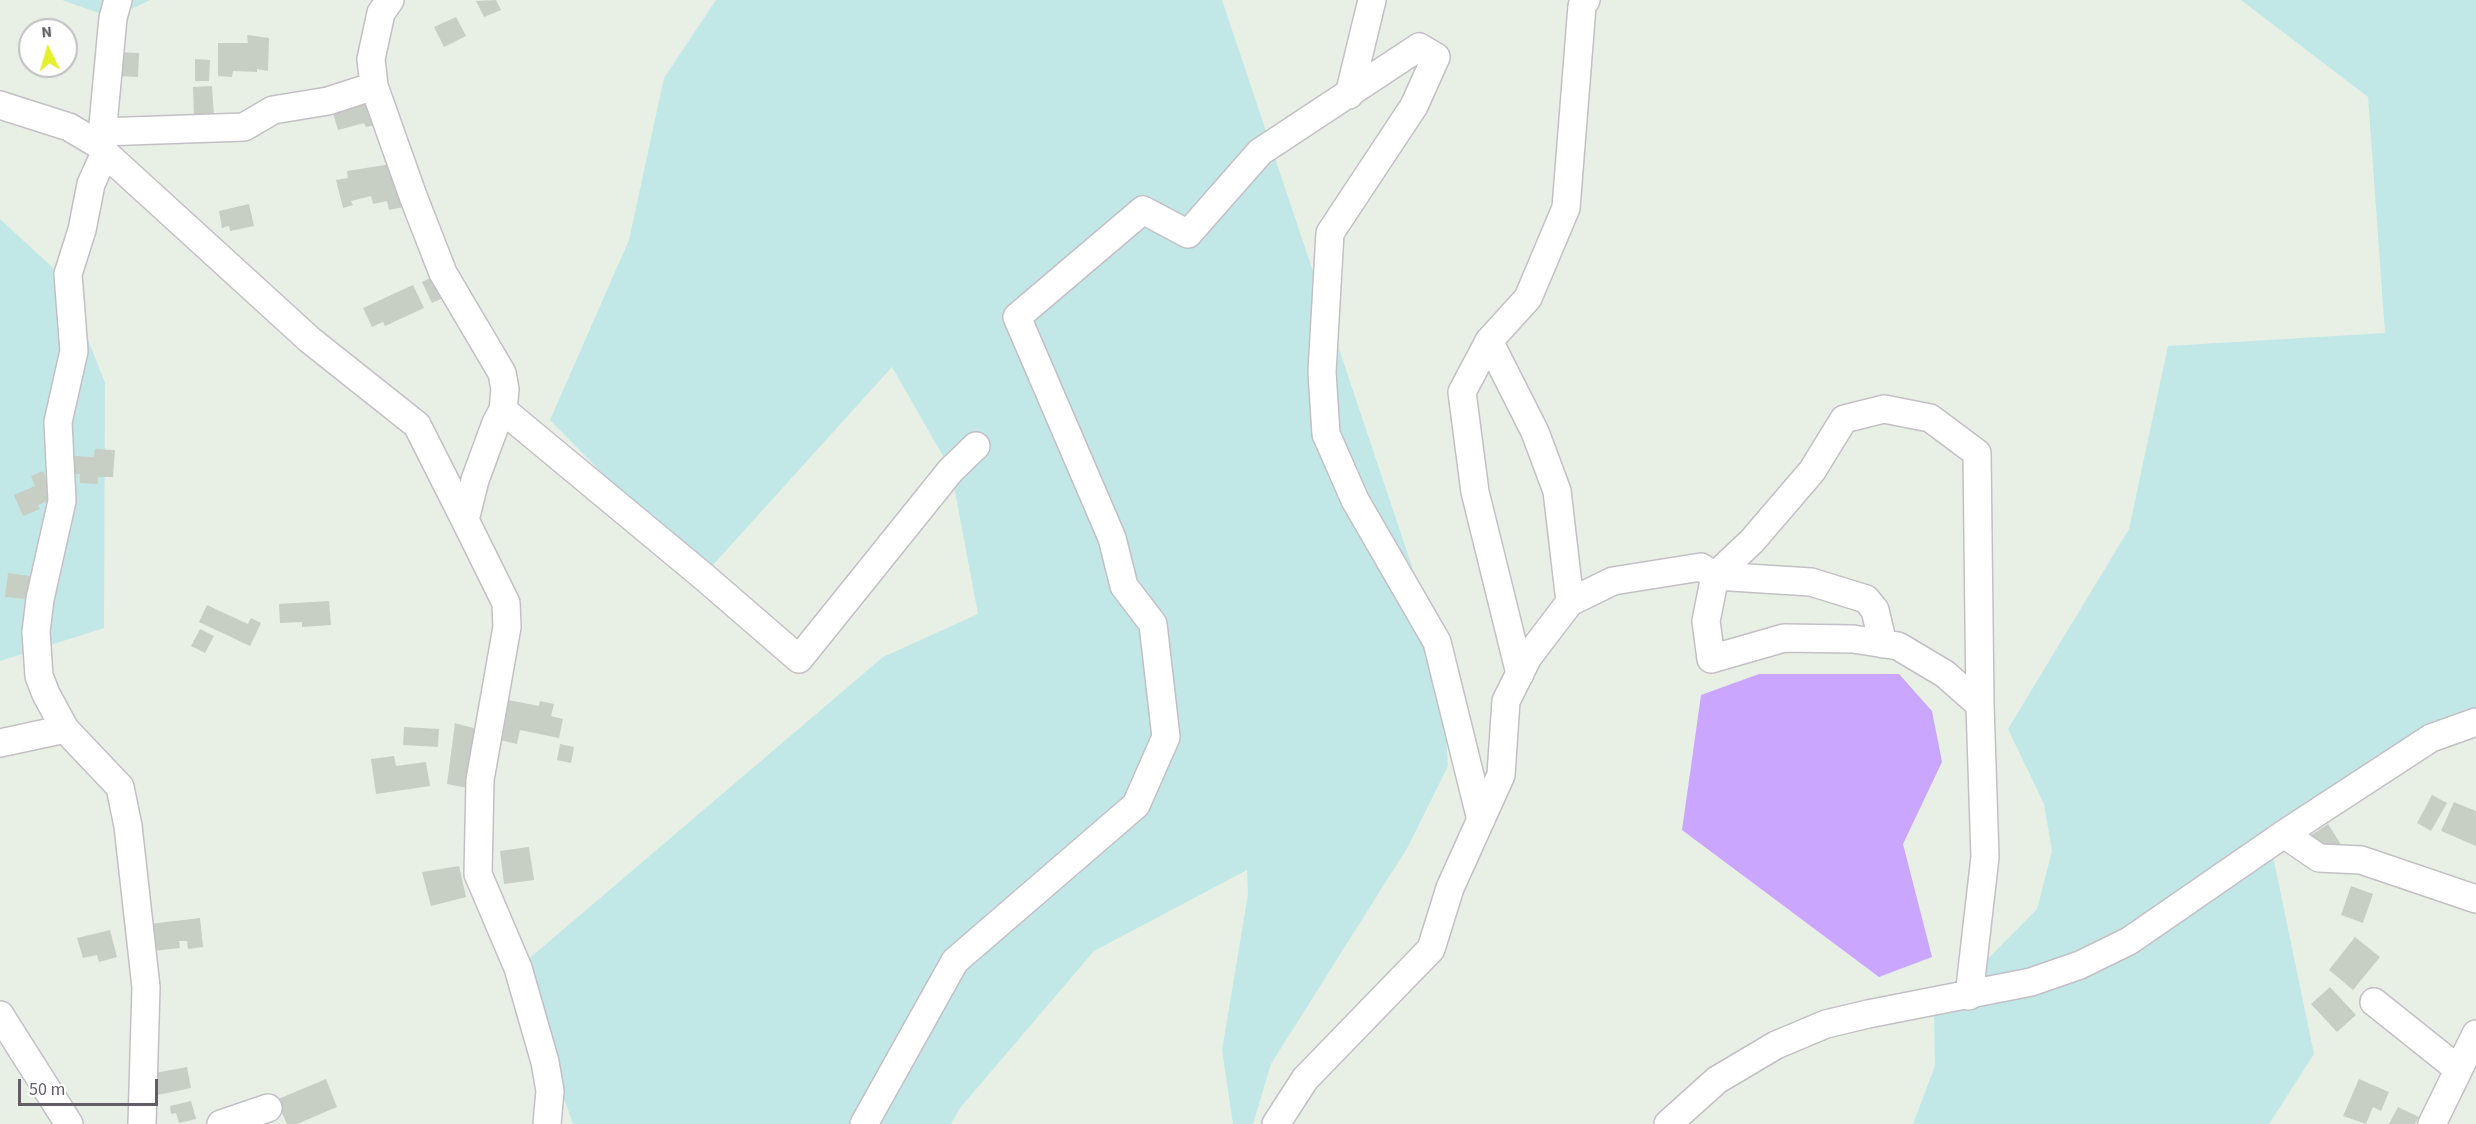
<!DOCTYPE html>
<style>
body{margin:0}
#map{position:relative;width:2476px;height:1124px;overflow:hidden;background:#e8f0e5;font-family:"Source Sans 3",sans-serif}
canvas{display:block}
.north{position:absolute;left:18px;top:18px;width:60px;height:60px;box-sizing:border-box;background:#fff;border:2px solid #c0bec2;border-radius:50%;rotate:355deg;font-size:16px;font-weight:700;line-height:24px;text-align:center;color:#625d66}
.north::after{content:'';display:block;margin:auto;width:21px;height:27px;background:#e5ef2c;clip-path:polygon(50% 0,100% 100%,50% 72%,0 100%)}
.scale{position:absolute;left:18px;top:1079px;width:140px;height:27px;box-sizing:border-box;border:3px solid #625d66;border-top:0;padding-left:8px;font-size:18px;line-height:21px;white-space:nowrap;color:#625d66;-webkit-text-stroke:4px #fff;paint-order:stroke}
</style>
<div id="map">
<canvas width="2476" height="1124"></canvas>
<div class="north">N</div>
<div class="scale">50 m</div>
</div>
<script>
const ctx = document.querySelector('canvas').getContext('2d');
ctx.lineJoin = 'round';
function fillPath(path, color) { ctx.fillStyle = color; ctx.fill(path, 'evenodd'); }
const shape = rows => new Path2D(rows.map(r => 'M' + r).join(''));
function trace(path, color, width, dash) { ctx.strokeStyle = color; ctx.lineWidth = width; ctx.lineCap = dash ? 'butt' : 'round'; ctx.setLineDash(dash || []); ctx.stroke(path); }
const green = shape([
 [62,0,150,0,113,18],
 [716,0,1222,0,1441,653,1448,766,1409,845,1271,1064,1253,1124,1233,1124,1222,1050,1248,894,1247,870,1094,951,960,1108,951,1124,573,1124,518,968,883,657,978,614,951,470,892,367,703,576,550,420,629,240,664,78],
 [2241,0,2476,0,2476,707,2432,722,2388,756,2267,827,2314,1054,2269,1124,1913,1124,1935,1066,1934,1013,2037,909,2052,851,2044,804,2008,729,2129,529,2168,346,2385,333,2368,97],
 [0,219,64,278,105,383,104,628,0,661]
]);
const water = shape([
 [1759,674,1899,674,1932,711,1942,762,1903,844,1932,957,1879,977,1682,830,1701,695]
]);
const building = shape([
 [496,0,501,10,484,17,476,1],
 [456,17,466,36,444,47,434,27],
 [247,35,269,38,268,71,257,69,257,72,233,71,232,77,218,76,218,43,248,43],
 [118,52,139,53,138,77,117,76],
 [195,59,210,60,209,81,195,81],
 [212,86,214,117,194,117,193,87],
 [368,103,375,125,366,127,364,123,338,130,333,113],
 [391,164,409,206,389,210,387,201,373,204,371,196,351,201,353,205,343,208,336,180,348,178,347,171],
 [249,204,254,226,230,231,229,226,222,228,219,211],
 [434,276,445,297,432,303,422,282],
 [413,285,424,308,385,326,383,322,372,327,363,308],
 [95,449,115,450,113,477,98,477,98,484,80,483,80,474,74,474,75,456,94,457],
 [43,471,54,498,38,505,40,509,23,516,14,495,35,486,31,476],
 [8,573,30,576,27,599,5,597],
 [329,601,331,625,302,627,302,622,280,623,279,604],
 [207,605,248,624,251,618,261,623,250,646,199,622],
 [200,629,214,636,205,653,191,646],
 [508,700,539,706,540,701,554,704,551,716,563,719,559,738,520,730,517,744,500,740],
 [455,723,477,729,468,788,447,784],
 [404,727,439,729,438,747,403,745],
 [560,744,574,747,571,763,557,760],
 [394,756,396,766,426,762,430,786,376,794,371,759],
 [2432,795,2447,803,2431,831,2417,823],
 [2454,802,2476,811,2476,846,2441,831],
 [2328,824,2342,846,2324,857,2310,836],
 [529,847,534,880,504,884,500,851],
 [459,866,466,897,431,906,422,872],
 [2351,886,2373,894,2363,923,2341,915],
 [200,918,203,947,188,949,187,941,179,941,180,948,152,951,149,924],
 [110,930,117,957,99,962,97,955,83,958,77,938],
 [2355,937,2380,957,2353,990,2329,970],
 [2330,987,2356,1015,2337,1032,2311,1004],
 [187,1067,191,1088,153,1096,149,1074],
 [326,1079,337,1107,297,1124,287,1124,276,1100],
 [2359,1079,2389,1092,2381,1111,2373,1107,2366,1124,2343,1116],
 [191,1101,196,1119,179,1123,176,1113,171,1114,170,1106],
 [2398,1107,2419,1117,2415,1124,2389,1124]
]);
const minor = shape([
 [390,0,381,13,371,59,374,86,413,196,443,273,502,373,505,389,503,410,496,423,475,480,465,520,506,603,507,627,480,780,478,874,518,968,545,1062,550,1091,547,1124],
 [1349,95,1372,0],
 [0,105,69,127,101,146,105,153,91,184,82,230,68,274,74,351,58,422,62,501,40,599,36,632,39,676,46,694,65,729,120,787,128,826,146,987,142,1124],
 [101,132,244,127,273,110,328,101,374,86],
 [101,146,113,18,118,0],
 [105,153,310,340,417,425,465,520],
 [1489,341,1535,432,1557,491,1570,602],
 [503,410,703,576,799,659,951,470,976,446],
 [1715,576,1752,541,1812,471,1844,419,1884,409,1930,418,1977,453,1980,705],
 [1715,576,1811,582,1866,599,1875,610,1883,644],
 [1520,674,1475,492,1462,392,1489,341,1528,298,1566,208,1582,6,1586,0],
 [0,743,65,729],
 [2284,834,2319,858,2361,860,2476,899],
 [2374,1002,2458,1069],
 [0,1015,69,1124],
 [221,1124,268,1108],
 [864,1124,955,961,1136,805,1166,737,1153,624,1124,586,1112,538,1017,317,1143,210,1188,234,1260,152,1419,47,1436,57,1414,106,1330,233,1322,372,1326,434,1355,500,1437,642,1481,820],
 [1276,1124,1305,1079,1431,949,1450,888,1501,775,1506,701,1528,657,1570,602,1613,581,1701,567,1715,576,1706,621,1711,659,1784,638,1853,639,1898,646,1945,674,1980,705,1985,857,1969,996],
 [1668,1124,1717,1080,1776,1045,1826,1024,1868,1014,2031,982,2080,965,2129,941,2284,834,2431,738,2476,722],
 [2432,1124,2476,1034]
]);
fillPath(green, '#c1e8e7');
fillPath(water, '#caa6ff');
fillPath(building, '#c7cec3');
trace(minor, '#c4bfc6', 30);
trace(minor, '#fff', 27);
</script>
